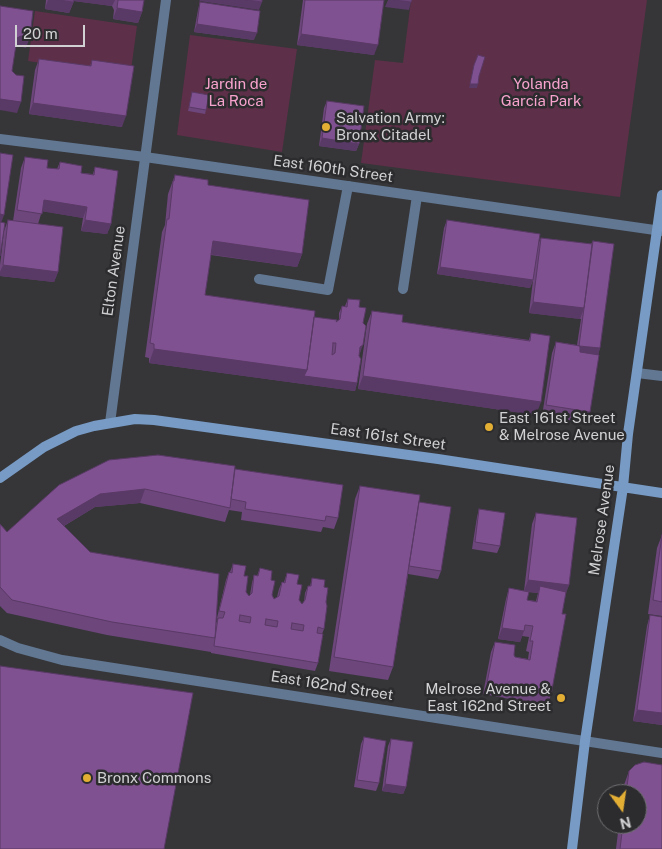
<!DOCTYPE html>
<meta charset="utf-8">
<style>
body{margin:0}
#map{position:relative;width:662px;height:849px;overflow:hidden;background:#363639;font-family:"Public Sans",sans-serif}
canvas{display:block}
.north{position:absolute;left:597px;top:784px;width:50px;height:50px;box-sizing:border-box;background:#2c2c2f;border:1px solid #6e6e71;border-radius:50%;rotate:166deg;font-size:14px;font-weight:700;line-height:20px;text-align:center;color:#d1d1d3}
.north::after{content:'';display:block;margin:auto;width:18px;height:22px;background:#e3ae34;clip-path:polygon(50% 0,100% 100%,50% 72%,0 100%)}
.scale{position:absolute;left:15px;top:25px;width:70px;height:22px;box-sizing:border-box;border:2px solid #d1d1d3;border-top:0;padding-left:6px;font-size:15px;line-height:18px;white-space:nowrap;color:#d1d1d3;-webkit-text-stroke:4px #2c2c2f;paint-order:stroke}
</style>
<div id="map">
<canvas width="662" height="849"></canvas>
<div class="north">N</div>
<div class="scale">20 m</div>
</div>
<script>
const ctx = document.querySelector('canvas').getContext('2d');
ctx.lineJoin = 'round';
function fillPath(path, color) { ctx.fillStyle = color; ctx.fill(path, 'evenodd'); }
const shape = rows => new Path2D(rows.map(r => 'M' + r).join(''));
function trace(path, color, width, dash) { ctx.strokeStyle = color; ctx.lineWidth = width; ctx.lineCap = dash ? 'butt' : 'round'; ctx.setLineDash(dash || []); ctx.stroke(path); }
function drawText(font, color, halo, rows, align = 'center') {
  ctx.font = font + ' "Public Sans",sans-serif'; ctx.lineWidth = 5; ctx.setLineDash([]); ctx.textBaseline = 'middle'; ctx.strokeStyle = halo; ctx.fillStyle = color; for (const [text, x, y, turn = 0] of rows) {
    ctx.save(); ctx.translate(x, y); ctx.rotate((+turn || 0) * Math.PI / 180); ctx.textAlign = isNaN(turn) ? turn : align; if (halo) ctx.strokeText(text, 0, 0); ctx.fillText(text, 0, 0); ctx.restore();
  }
}
const green = shape([
 [411,0,647,0,620,197,361,163,375,60,403,63],
 [35,11,137,26,130,77,28,61],
 [190,35,297,49,282,152,177,135]
]);
const lane = shape([
 [259,279,328,290,348,186],
 [403,289,417,196],
 [637,373,662,376]
]);
const street = shape([
 [0,139,145,157,662,231],
 [110,423,166,0],
 [0,640,18,648,62,660,662,753]
]);
const secondary = shape([
 [0,478,44,447,76,431,94,426,135,419,154,420,438,459,662,493],
 [572,849,585,741,623,487,628,434,662,195]
]);
const wall = shape([
 [46,0,144,0,142,12,138,23,113,19,114,10,112,6,74,1,69,13,45,9],
 [303,0,384,0,374,55,297,45],
 [200,2,254,40,194,32,198,10],
 [39,59,90,66,92,60,122,127,29,114,35,70],
 [192,92,206,110,205,114,188,111],
 [327,101,359,144,356,151,319,146,324,108],
 [25,157,47,168,57,169,60,162,81,173,93,174,95,167,111,224,107,234,81,231,83,218,42,211,38,224,58,272,54,282,0,276,0,265,4,231,8,220,13,221,21,168],
 [175,175,208,185,302,254,297,267,211,255,205,295,336,322,339,321,339,313,342,306,345,306,348,299,359,307,363,323,360,353,359,353,357,383,355,391,149,363,149,358,145,357,162,232,165,225,168,194],
 [447,220,538,244,541,238,591,244,593,241,600,348,598,355,590,412,586,423,542,416,552,353,556,342,577,345,581,319,529,313,533,280,530,288,437,274,444,228],
 [372,311,402,322,529,340,531,333,536,415,358,389,367,324],
 [235,469,338,518,334,529,323,527,321,532,241,520,242,512,229,510,225,522,140,503,95,507,64,526,90,552,216,623,218,619,217,618,226,580,229,572,230,572,233,564,244,576,246,592,249,596,250,595,252,583,254,575,257,576,260,568,271,580,272,595,274,599,277,597,279,589,282,582,284,582,287,573,297,584,299,600,302,604,304,602,305,593,308,586,310,586,312,578,324,587,326,602,324,629,322,634,318,663,315,671,211,653,211,650,211,652,107,635,7,613,0,606,0,524,7,532,59,485],
 [360,486,419,502,441,571,438,579,408,574,393,667,388,680,329,671,355,499],
 [479,509,500,546,497,553,472,549,477,517],
 [536,513,569,585,566,592,562,614,551,695,547,706,483,694,491,652,495,642,515,657,528,659,529,652,526,651,529,637,522,636,520,642,498,639,506,599,509,588,524,591,532,524],
 [528,592,538,593,536,601,527,600],
 [662,535,662,616,648,614,657,548],
 [650,615,662,725,633,721,647,626],
 [364,737,379,783,376,791,354,787,361,744],
 [391,739,406,787,403,794,382,791,388,746],
 [629,771,662,849,616,849,619,824,637,824,637,794,623,794,624,785]
]);
const shadedWall = shape([
 [48,0,115,0,112,6,74,1,69,13,45,9],
 [200,0,246,0,262,2,259,10,199,1],
 [388,0,394,0,411,2,409,10,385,7],
 [117,8,142,12,138,23,113,19],
 [197,24,257,33,254,40,194,32],
 [301,34,378,45,374,55,297,45],
 [21,36,30,37,26,48,17,46,13,49,17,38],
 [470,84,478,84,477,88,469,88],
 [0,99,21,102,17,113,0,110],
 [33,103,126,116,122,127,29,114],
 [322,138,359,144,356,151,319,146],
 [44,200,87,207,83,218,40,211],
 [0,214,4,215,0,226],
 [85,220,111,224,107,234,81,231],
 [213,241,302,254,297,267,208,254],
 [3,265,58,272,54,282,0,276,0,272],
 [440,267,533,280,530,288,437,274],
 [533,302,584,308,580,319,529,313],
 [363,345,360,353,357,354,360,347],
 [579,346,600,348,598,356,576,353],
 [154,349,307,370,357,383,355,391,149,363],
 [363,376,541,402,536,415,358,389],
 [145,489,140,503,95,507,52,533,57,519,100,494],
 [528,580,569,585,565,596,540,586,538,593,524,591],
 [502,628,524,631,520,642,498,639],
 [637,710,662,713,662,725,633,721],
 [385,784,406,787,403,794,382,791]
]);
const building = shape([
 [58,0,74,0,73,2,58,0],
 [118,0,144,0,142,12,117,8,118,0],
 [246,0,262,0,262,2,246,0],
 [305,0,384,0,378,45,301,34,305,0],
 [394,0,412,0,411,2,394,0],
 [200,2,260,11,257,33,197,24,200,2],
 [0,6,33,11,30,37,21,36,17,38,12,71,16,75,24,76,21,102,0,99,0,6],
 [478,55,485,57,479,76,478,84,470,84,474,65,478,55],
 [39,59,91,66,92,60,134,66,126,116,33,103,39,59],
 [192,92,209,95,206,110,189,107,192,92],
 [327,101,364,106,359,144,322,138,327,101],
 [0,153,13,155,4,215,0,214,0,153],
 [25,157,48,160,47,168,59,169,60,162,82,166,81,173,94,175,95,167,118,171,111,224,85,220,87,207,44,200,42,214,17,210,25,157],
 [175,175,208,180,208,185,309,200,302,254,213,241,205,295,315,311,307,370,154,349,154,344,150,343,167,219,169,219,173,181,174,181,175,175],
 [8,220,63,227,58,272,3,265,8,220],
 [447,220,540,234,533,280,440,267,447,220],
 [0,222,5,223,0,256,0,222],
 [541,238,592,244,584,308,533,302,541,238],
 [593,241,614,244,600,348,579,346,584,308,593,241],
 [348,299,360,300,359,307,366,308,363,323,366,326,363,345,360,347,359,356,361,359,357,383,304,376,307,370,314,317,337,320,336,322,340,319,342,306,347,307,348,299],
 [333,343,336,343,335,353,332,355,333,343],
 [372,311,403,315,402,322,530,341,531,333,550,336,541,402,363,376,372,311],
 [556,342,580,346,580,352,599,355,590,412,546,405,556,342],
 [158,455,235,466,230,508,145,489,100,494,57,519,90,552,219,574,215,638,112,622,12,600,0,587,0,524,7,532,59,485,109,460,158,455],
 [235,469,343,485,338,518,326,516,325,521,245,509,246,502,231,499,235,469],
 [360,486,420,495,393,667,334,657,360,486],
 [419,502,451,507,441,571,409,566,419,502],
 [479,509,505,513,500,546,475,542,479,509],
 [536,513,577,518,569,585,528,580,536,513],
 [662,535,662,602,653,600,662,535],
 [233,564,246,566,244,576,248,576,246,592,249,596,252,593,254,575,258,576,260,568,272,571,271,580,275,581,272,595,274,599,279,596,282,582,285,583,287,573,299,575,297,584,302,585,299,600,302,604,305,600,308,586,311,586,312,578,325,580,324,587,328,588,326,602,327,606,324,629,318,627,317,633,323,634,318,663,214,646,215,638,218,618,223,618,225,612,219,611,229,572,232,573,233,564],
 [240,615,251,617,250,623,239,621,240,615],
 [266,619,278,621,277,627,265,625,266,619],
 [292,623,304,625,303,631,291,629,292,623],
 [540,586,566,592,562,614,566,614,551,695,487,683,495,642,515,645,514,655,515,657,530,660,533,641,530,641,533,626,525,625,524,631,502,628,509,588,529,592,527,600,537,602,540,586],
 [650,615,662,617,662,713,637,710,650,615],
 [0,666,193,693,164,849,0,849,0,666],
 [364,737,386,741,379,783,357,780,364,737],
 [391,739,413,742,406,787,385,784,391,739],
 [644,762,662,765,662,849,620,849,623,824,637,824,637,794,626,794,629,771,635,765,644,762]
]);
const markers = [
 [326,127,5,"#e3ae34"],
 [489,427,5,"#e3ae34"],
 [561,698,5,"#e3ae34"],
 [87,778,5,"#e3ae34"]
];
const parkNames = [
 ["Jardin de",236,84],
 ["La Roca",236,101],
 ["Yolanda",541,84],
 ["García Park",541,101]
];
const poiNames = [
 ["Salvation Army:",336,118],
 ["Bronx Citadel",336,135],
 ["East 161st Street",499,418],
 ["& Melrose Avenue",499,435],
 ["Melrose Avenue &",551,689,"right"],
 ["East 162nd Street",551,706,"right"],
 ["Bronx Commons",97,778]
];
const streetNames = [
 ["East 160th Street",333,169,8],
 ["Elton Avenue",114,271,-82],
 ["East 161st Street",388,437,8],
 ["Melrose Avenue",602,520,-82],
 ["East 162nd Street",332,686,9]
];
fillPath(green, '#5e2f48');
trace(lane, '#617792', 10);
trace(street, '#617792', 10);
trace(secondary, '#779bc5', 10);
fillPath(wall, '#6d467c');
fillPath(shadedWall, '#593965');
fillPath(building, '#7f5190');
trace(building, '#593965', 1);
for (const [x, y, r, color] of markers) { const dot = new Path2D(); dot.arc(x, y, r, 0, 2 * Math.PI); ctx.fillStyle = color; ctx.fill(dot); trace(dot, '#2c2c2f', 2); }
drawText('15px', '#f8a3cd', '#2c2c2f', parkNames);
drawText('15px', '#d1d1d3', '#2c2c2f', poiNames, 'left');
drawText('15px', '#d1d1d3', '#2c2c2f', streetNames);
</script>
